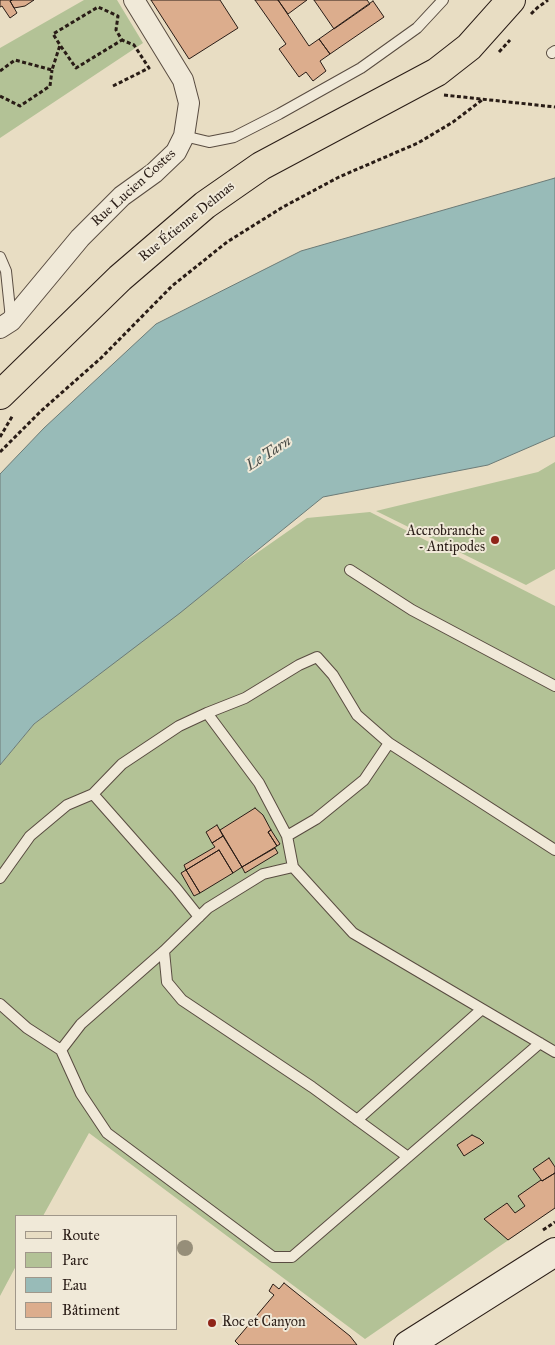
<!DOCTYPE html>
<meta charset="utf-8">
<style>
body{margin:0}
#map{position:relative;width:555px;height:1345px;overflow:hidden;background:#e8ddc3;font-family:"IM FELL Great Primer",serif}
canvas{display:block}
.legend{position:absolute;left:15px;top:1215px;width:162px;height:115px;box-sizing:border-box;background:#f0e9d8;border:1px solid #a0978a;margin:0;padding:6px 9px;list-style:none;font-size:15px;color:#291c16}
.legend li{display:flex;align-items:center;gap:10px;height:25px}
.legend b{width:25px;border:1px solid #a0978a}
</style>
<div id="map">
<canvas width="555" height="1345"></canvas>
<ul class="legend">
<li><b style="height:6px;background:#e8ddc3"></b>Route</li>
<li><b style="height:14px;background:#b3c296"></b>Parc</li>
<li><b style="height:14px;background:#98bbb8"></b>Eau</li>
<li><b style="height:14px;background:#dcad8d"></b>Bâtiment</li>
</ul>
</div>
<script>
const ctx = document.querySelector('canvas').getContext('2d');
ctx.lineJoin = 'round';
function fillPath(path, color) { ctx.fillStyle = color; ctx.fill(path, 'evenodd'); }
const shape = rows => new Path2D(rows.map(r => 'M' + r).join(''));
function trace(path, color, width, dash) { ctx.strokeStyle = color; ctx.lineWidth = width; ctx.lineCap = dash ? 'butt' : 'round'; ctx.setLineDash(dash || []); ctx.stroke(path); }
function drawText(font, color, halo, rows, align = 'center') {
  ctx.font = font + ' "IM FELL Great Primer",serif'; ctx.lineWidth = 4; ctx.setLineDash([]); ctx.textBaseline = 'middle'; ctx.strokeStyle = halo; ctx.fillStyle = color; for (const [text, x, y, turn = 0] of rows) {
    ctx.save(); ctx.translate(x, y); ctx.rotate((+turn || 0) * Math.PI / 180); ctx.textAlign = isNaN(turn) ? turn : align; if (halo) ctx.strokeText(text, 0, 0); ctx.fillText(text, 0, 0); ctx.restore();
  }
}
const green = shape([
 [84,0,117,0,143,43,0,138,0,48],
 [555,462,555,569,526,585,376,511,538,472],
 [370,512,555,606,555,1208,365,1339,89,1133,43,1216,16,1216,16,1266,0,1296,0,765,34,724,234,569,307,518]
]);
const water = shape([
 [555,178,555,436,488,465,323,497,180,613,34,724,0,765,0,474,44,428,156,324,301,251,555,178]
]);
const building = shape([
 [0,0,12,0,10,1,17,13,10,18,2,6,0,7,0,0],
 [12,0,34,0,25,6,14,8,10,1,12,0],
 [151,0,220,0,238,28,189,59,151,0],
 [255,0,278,0,309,46,319,39,330,54,320,61,326,71,313,81,306,72,299,77,279,49,286,44,255,0],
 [278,0,307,0,288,14,278,0],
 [314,0,367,0,370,4,334,29,314,0],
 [373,1,384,17,330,54,319,39,373,1],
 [255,808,263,815,271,830,268,832,277,846,242,867,220,830,255,808],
 [217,825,223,836,212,843,206,832,217,825],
 [271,830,280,844,277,846,268,832,271,830],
 [223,836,242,867,233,873,219,850,186,870,184,865,215,847,212,843,223,836],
 [275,848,278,853,245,873,242,867,275,848],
 [219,850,233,873,200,893,186,870,219,850],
 [186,870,200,893,194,896,181,873,186,870],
 [472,1135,480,1139,484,1143,464,1156,457,1145,472,1135],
 [549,1158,555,1167,555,1173,542,1181,533,1169,549,1158],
 [555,1173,555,1208,508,1240,484,1219,507,1203,515,1213,525,1206,518,1196,541,1180,542,1181,555,1173],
 [284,1283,350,1336,357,1345,239,1345,235,1341,274,1295,269,1291,273,1284,279,1289,284,1283]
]);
const path = shape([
 [531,14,537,8,548,0],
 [499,52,510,40],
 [0,71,15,60,52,70,60,45,53,34,98,7,118,16,116,30,122,40,76,68,60,45],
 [113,86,149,68,134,45,122,40],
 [444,95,555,107],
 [0,96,20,106,50,86,52,70],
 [0,437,13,415],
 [0,452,41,411,101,358,172,286,227,242,283,207,339,177,418,143,453,122,482,100],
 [543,1230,555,1222]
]);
const lane = shape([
 [552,53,555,51],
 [184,136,209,142,234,137,279,114,361,68,417,28,443,0],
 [0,257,6,271,11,319],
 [350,570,412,610,555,686],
 [207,713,245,698,299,665,317,657,333,675,357,715,389,743,555,850],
 [93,794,176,888,199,917],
 [287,836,316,819,364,780,389,743],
 [0,878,30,836,67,805,93,794,122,764,179,726,207,713,259,783,287,836,293,867,353,933,555,1052],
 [164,951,167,982,182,1000,312,1087,408,1157],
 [0,1004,27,1028,61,1050,81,1024,164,951,208,908,263,874,293,867],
 [61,1050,81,1094,107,1133,273,1257,292,1257,540,1043],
 [357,1120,482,1009]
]);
const street = shape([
 [0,328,11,321,80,238,122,196,154,173,176,152,184,136,189,103,183,80,134,0]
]);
const secondary = shape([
 [408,1345,555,1252]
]);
const primary = shape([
 [0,395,120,278,205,205,261,166,437,72,469,47,511,0]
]);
const trees = [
 [185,1248]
];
const markers = [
 [495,540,5,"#8f2418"],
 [212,1323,5,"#8f2418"]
];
const streetNames = [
 ["Rue Lucien Costes",134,188,-42],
 ["Rue Étienne Delmas",187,222,-39]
];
const poiNames = [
 ["Accrobranche",485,532],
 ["- Antipodes",485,548],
 ["Roc et Canyon",222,1323,"left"]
];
const waterNames = [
 ["Le Tarn",269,454,-33]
];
fillPath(green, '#b3c296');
fillPath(water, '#98bbb8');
trace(water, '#6c7b77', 1);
fillPath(building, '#dcad8d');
trace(building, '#291c16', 1);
trace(lane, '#594c41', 12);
trace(street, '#594c41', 22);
trace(secondary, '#291c16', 30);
trace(primary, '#291c16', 30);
trace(path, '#291c16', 3, [4, 2.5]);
trace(lane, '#f0e9d8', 10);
trace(street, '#f0e9d8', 20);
trace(secondary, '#f0e9d8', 28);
trace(primary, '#e8ddc3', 28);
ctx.fillStyle = '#968e79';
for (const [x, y] of trees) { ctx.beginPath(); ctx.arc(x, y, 8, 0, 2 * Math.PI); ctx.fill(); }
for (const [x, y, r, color] of markers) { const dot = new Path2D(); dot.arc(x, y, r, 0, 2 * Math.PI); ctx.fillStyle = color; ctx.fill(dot); trace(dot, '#f0e9d8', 2); }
drawText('14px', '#291c16', '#f0e9d8', streetNames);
drawText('14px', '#291c16', '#f0e9d8', poiNames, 'right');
drawText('italic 15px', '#4a4c47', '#f0e9d8', waterNames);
</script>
